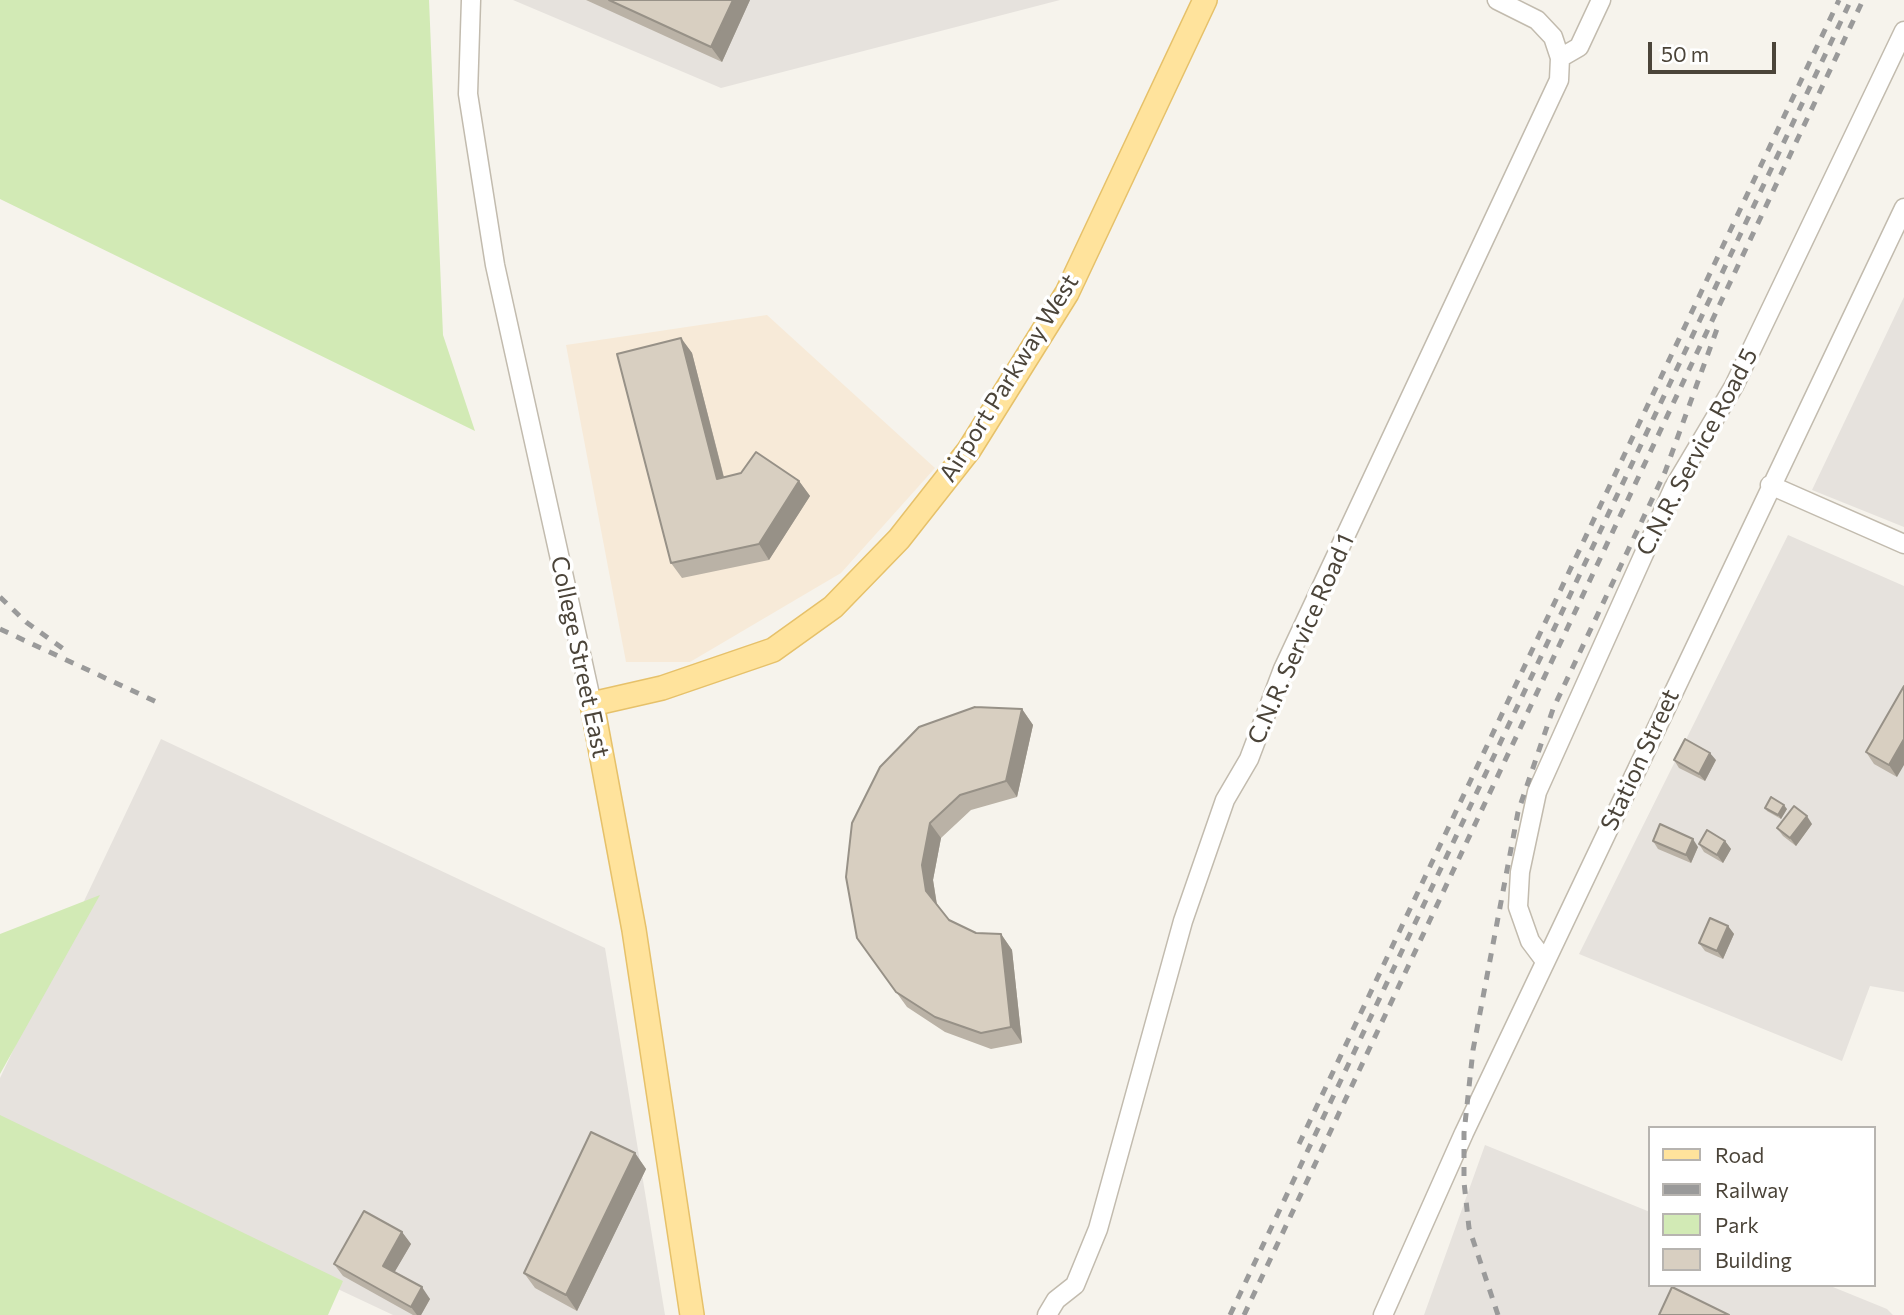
<!DOCTYPE html>
<style>
body{margin:0}
#map{position:relative;width:1904px;height:1315px;overflow:hidden;background:#f6f3ec;font-family:Commissioner,sans-serif}
canvas{display:block}
.legend{position:absolute;left:1648px;top:1126px;width:228px;height:161px;box-sizing:border-box;background:#fff;border:2px solid #b7b4b0;margin:0;padding:9px 12px;list-style:none;font-size:21px;color:#4b4439}
.legend li{display:flex;align-items:center;gap:14px;height:35px}
.legend b{width:35px;border:2px solid #b7b4b0}
.scale{position:absolute;left:1648px;top:42px;width:128px;height:32px;box-sizing:border-box;border:4px solid #4b4439;border-top:0;padding-left:9px;font-size:21px;line-height:24px;white-space:nowrap;color:#4b4439;-webkit-text-stroke:5px #fff;paint-order:stroke}
</style>
<div id="map">
<canvas width="1904" height="1315"></canvas>
<ul class="legend">
<li><b style="height:9px;background:#ffe39c"></b>Road</li>
<li><b style="height:9px;background:#9a9a9a"></b>Railway</li>
<li><b style="height:19px;background:#d2eab5"></b>Park</li>
<li><b style="height:19px;background:#d8cfc1"></b>Building</li>
</ul>
<div class="scale">50 m</div>
</div>
<script>
const ctx = document.querySelector('canvas').getContext('2d');
ctx.lineJoin = 'round';
function fillPath(path, color) { ctx.fillStyle = color; ctx.fill(path, 'evenodd'); }
const shape = rows => new Path2D(rows.map(r => 'M' + r).join(''));
function trace(path, color, width, dash) { ctx.strokeStyle = color; ctx.lineWidth = width; ctx.lineCap = dash ? 'butt' : 'round'; ctx.setLineDash(dash || []); ctx.stroke(path); }
function drawText(font, color, halo, rows, align = 'center') {
  ctx.font = font + ' Commissioner,sans-serif'; ctx.lineWidth = 7; ctx.setLineDash([]); ctx.textBaseline = 'middle'; ctx.strokeStyle = halo; ctx.fillStyle = color; for (const [text, x, y, turn = 0] of rows) {
    ctx.save(); ctx.translate(x, y); ctx.rotate((+turn || 0) * Math.PI / 180); ctx.textAlign = isNaN(turn) ? turn : align; if (halo) ctx.strokeText(text, 0, 0); ctx.fillText(text, 0, 0); ctx.restore();
  }
}
const commercial = shape([
 [767,315,935,468,841,573,690,662,626,662,566,345]
]);
const industrial = shape([
 [513,0,1060,0,721,88],
 [1904,297,1904,527,1812,490],
 [1788,535,1904,586,1904,992,1870,986,1842,1061,1579,954],
 [161,739,605,948,665,1315,393,1315,0,1130,0,1078],
 [1485,1145,1650,1212,1650,1285,1828,1285,1887,1309,1893,1315,1424,1315]
]);
const green = shape([
 [0,0,429,0,443,335,475,431,0,199],
 [100,895,0,1074,0,934],
 [0,1115,343,1281,328,1315,0,1315]
]);
const minor = shape([
 [471,0,468,94,495,265,592,704],
 [1560,58,1579,47,1601,0],
 [1770,485,1904,544],
 [1545,961,1530,941,1518,907,1520,872,1537,792,1674,487,1734,386,1904,31],
 [1047,1315,1056,1300,1075,1285,1098,1229,1183,921,1225,800,1249,759,1283,669,1559,80,1560,58,1553,37,1537,20,1497,0],
 [1383,1315,1464,1133,1904,208]
]);
const major = shape([
 [692,1315,634,930,592,704,662,688,773,650,833,607,899,539,969,450,1067,293,1205,0]
]);
const rail = shape([
 [0,597,26,622,69,653],
 [0,629,161,704],
 [1299,1144,1839,0],
 [1230,1315,1851,0],
 [1244,1315,1863,0],
 [1498,1315,1469,1228,1464,1182,1464,1133,1473,1050,1518,812,1553,709,1665,472,1717,329]
]);
const wall = shape([
 [586,0,750,0,722,62],
 [681,338,692,353,724,477,799,481,810,496,769,560,682,578,671,563],
 [1904,686,1897,777,1874,764,1866,752],
 [1022,709,1033,725,1017,797,971,810,941,838,933,880,937,904,949,920,976,933,1001,934,1012,950,1022,1043,991,1049,945,1032,907,1007,857,938,846,877],
 [1674,760,1716,760,1705,781,1679,768],
 [1765,808,1787,809,1781,819,1767,811],
 [1812,824,1796,846,1783,836,1777,828],
 [1653,841,1698,847,1691,863,1658,849],
 [1725,841,1731,849,1723,863,1704,852,1699,844],
 [1728,926,1734,934,1723,959,1705,951,1699,943],
 [635,1153,646,1169,577,1311,535,1288,524,1273],
 [402,1232,411,1244,394,1273,430,1299,421,1315,413,1315,343,1276,334,1264]
]);
const shadedWall = shape([
 [733,0,750,0,722,62,711,47],
 [681,338,692,353,728,494,717,479],
 [799,481,810,496,769,560,759,544],
 [1022,709,1033,725,1017,797,1006,781],
 [1904,739,1904,765,1897,777,1889,765],
 [1710,753,1716,760,1705,781,1699,774],
 [1784,805,1787,809,1781,819,1778,815],
 [1807,816,1812,824,1796,846,1790,838],
 [930,823,941,838,933,880,937,906,926,891,922,865],
 [1693,839,1698,847,1691,863,1686,855],
 [1725,841,1731,849,1723,863,1717,855],
 [1728,926,1734,934,1723,959,1717,951],
 [1001,934,1012,950,1022,1043,1011,1027],
 [635,1153,646,1169,577,1311,566,1295],
 [402,1232,411,1244,391,1278,383,1266],
 [422,1287,430,1299,421,1315,417,1315,411,1307]
]);
const building = shape([
 [609,0,733,0,711,47,609,0],
 [681,338,717,479,741,473,756,452,799,481,759,544,671,563,617,354,681,338],
 [1904,686,1904,739,1889,765,1866,752,1904,686],
 [975,707,1022,709,1006,781,960,795,930,823,922,865,926,891,949,920,976,933,1001,934,1011,1027,981,1033,935,1017,896,992,857,938,846,877,852,823,880,767,919,727,975,707],
 [1685,739,1710,753,1699,774,1674,760,1685,739],
 [1771,797,1784,805,1778,815,1765,808,1771,797],
 [1794,806,1807,816,1790,838,1777,828,1794,806],
 [1660,824,1693,839,1686,855,1653,841,1660,824],
 [1707,830,1725,841,1717,855,1699,844,1707,830],
 [1710,918,1728,926,1717,951,1699,943,1710,918],
 [591,1132,635,1153,566,1295,524,1273,591,1132],
 [364,1211,402,1232,383,1266,422,1287,411,1307,334,1264,364,1211],
 [1672,1287,1729,1315,1659,1315,1672,1287]
]);
const streetNames = [
 ["Airport Parkway West",1009,378,-58],
 ["C.N.R. Service Road 5",1697,452,-62],
 ["C.N.R. Service Road 1",1301,639,-66],
 ["College Street East",580,657,78],
 ["Station Street",1640,760,-65]
];
fillPath(commercial, '#f7ead8');
fillPath(industrial, '#e6e2dd');
fillPath(green, '#d2eab5');
trace(minor, '#c2bbae', 21);
trace(major, '#e6c16a', 26);
trace(minor, '#fff', 18);
trace(major, '#ffe39c', 23);
trace(rail, '#9a9a9a', 5, [9, 9]);
fillPath(wall, '#bab2a6');
fillPath(shadedWall, '#979187');
fillPath(building, '#d8cfc1');
trace(building, '#979187', 2);
drawText('24px', '#4b4439', '#fff', streetNames);
</script>
